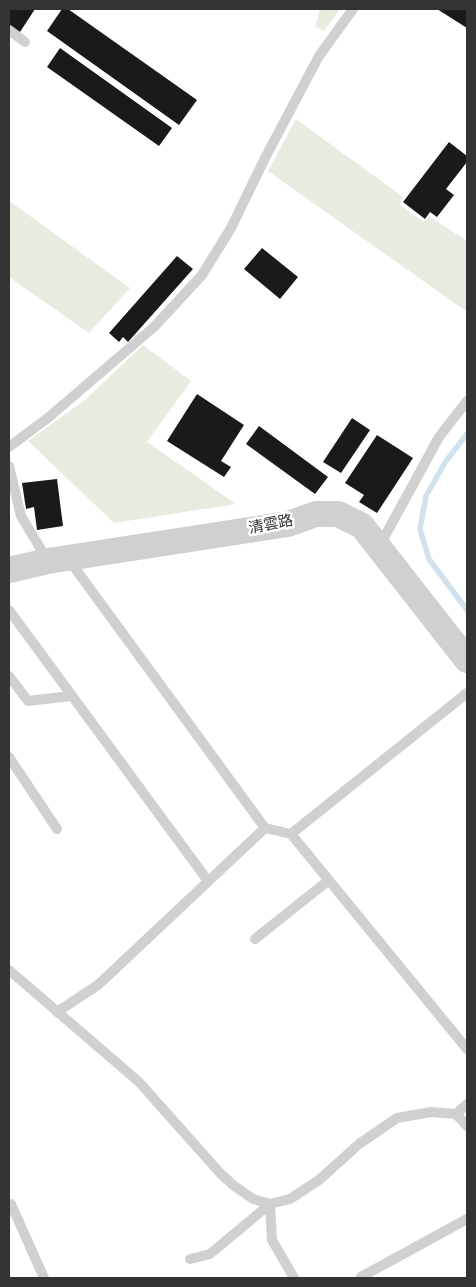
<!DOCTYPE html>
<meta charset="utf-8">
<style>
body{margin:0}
#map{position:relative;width:476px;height:1287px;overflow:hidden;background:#fff;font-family:Signika,sans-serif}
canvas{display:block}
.frame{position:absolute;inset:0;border:10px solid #333;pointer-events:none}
</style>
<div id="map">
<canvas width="476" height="1287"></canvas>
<div class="frame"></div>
</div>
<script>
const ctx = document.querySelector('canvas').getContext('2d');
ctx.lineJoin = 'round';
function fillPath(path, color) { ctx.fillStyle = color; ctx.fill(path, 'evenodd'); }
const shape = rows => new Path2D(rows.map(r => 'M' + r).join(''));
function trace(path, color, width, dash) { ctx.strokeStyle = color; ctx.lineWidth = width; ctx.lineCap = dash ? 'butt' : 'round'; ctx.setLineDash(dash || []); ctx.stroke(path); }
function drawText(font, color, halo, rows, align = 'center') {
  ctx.font = font + ' Signika,"Noto Sans TC",sans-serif'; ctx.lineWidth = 5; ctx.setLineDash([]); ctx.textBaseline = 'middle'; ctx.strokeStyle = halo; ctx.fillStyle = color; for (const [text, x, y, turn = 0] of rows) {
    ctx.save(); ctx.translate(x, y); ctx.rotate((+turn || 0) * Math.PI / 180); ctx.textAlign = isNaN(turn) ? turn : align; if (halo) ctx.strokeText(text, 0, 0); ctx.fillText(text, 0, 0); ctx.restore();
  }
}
const green = shape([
 [320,9,340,9,324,31,315,27],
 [296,119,403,197,400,205,424,222,429,216,467,241,467,312,268,171],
 [9,201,130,288,89,333,9,277],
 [143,345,191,381,147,442,236,504,114,523,28,441,85,400]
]);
const stream = shape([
 [467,434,446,461,426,496,420,529,429,559,467,610]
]);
const building = shape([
 [9,9,35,9,20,32,9,25],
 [62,9,68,9,197,100,179,125,47,31],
 [437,9,467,9,467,28],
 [60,48,172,128,159,146,47,67],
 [449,142,467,156,467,162,446,189,454,195,437,217,430,212,425,219,403,202],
 [262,248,298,277,280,299,244,269],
 [177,256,193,269,128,342,123,337,119,342,109,333],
 [197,394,244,425,221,461,231,467,224,477,167,441],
 [352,418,370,430,341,473,323,462],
 [259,426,328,477,315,494,246,444],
 [377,435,413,458,377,513,359,502,364,495,345,483],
 [57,479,63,526,37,530,34,507,26,509,22,483]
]);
const service = shape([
 [9,30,25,42],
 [9,447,49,417,154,327,202,275,231,228,265,158,319,56,353,9],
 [9,466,21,516,48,561],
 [380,545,439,437,467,401],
 [69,560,265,828,291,834,467,1049],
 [9,610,208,881],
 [9,676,28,701,71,696],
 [9,757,57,829],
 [291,834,467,693],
 [255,939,329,880],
 [9,970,139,1082,220,1173,233,1185,253,1199,270,1204,290,1199,319,1180,359,1144,397,1118,431,1112,456,1114,467,1126],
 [57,1012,98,985,265,828],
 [456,1114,467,1104],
 [9,1205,11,1204,44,1278],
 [190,1259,210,1254,270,1204,272,1240,294,1278],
 [361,1277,467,1219]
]);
const tertiary = shape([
 [9,570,48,561,288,524,316,514,338,514,362,526,467,660]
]);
const streetNames = [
 ["清雲路",271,525,-11]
];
fillPath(green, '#e6ecdf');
trace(stream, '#cfe2ee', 5.5);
fillPath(building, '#1a1a1a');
trace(service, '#d0d0d0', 10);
trace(tertiary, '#d0d0d0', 26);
drawText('15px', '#333', '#fff', streetNames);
</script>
